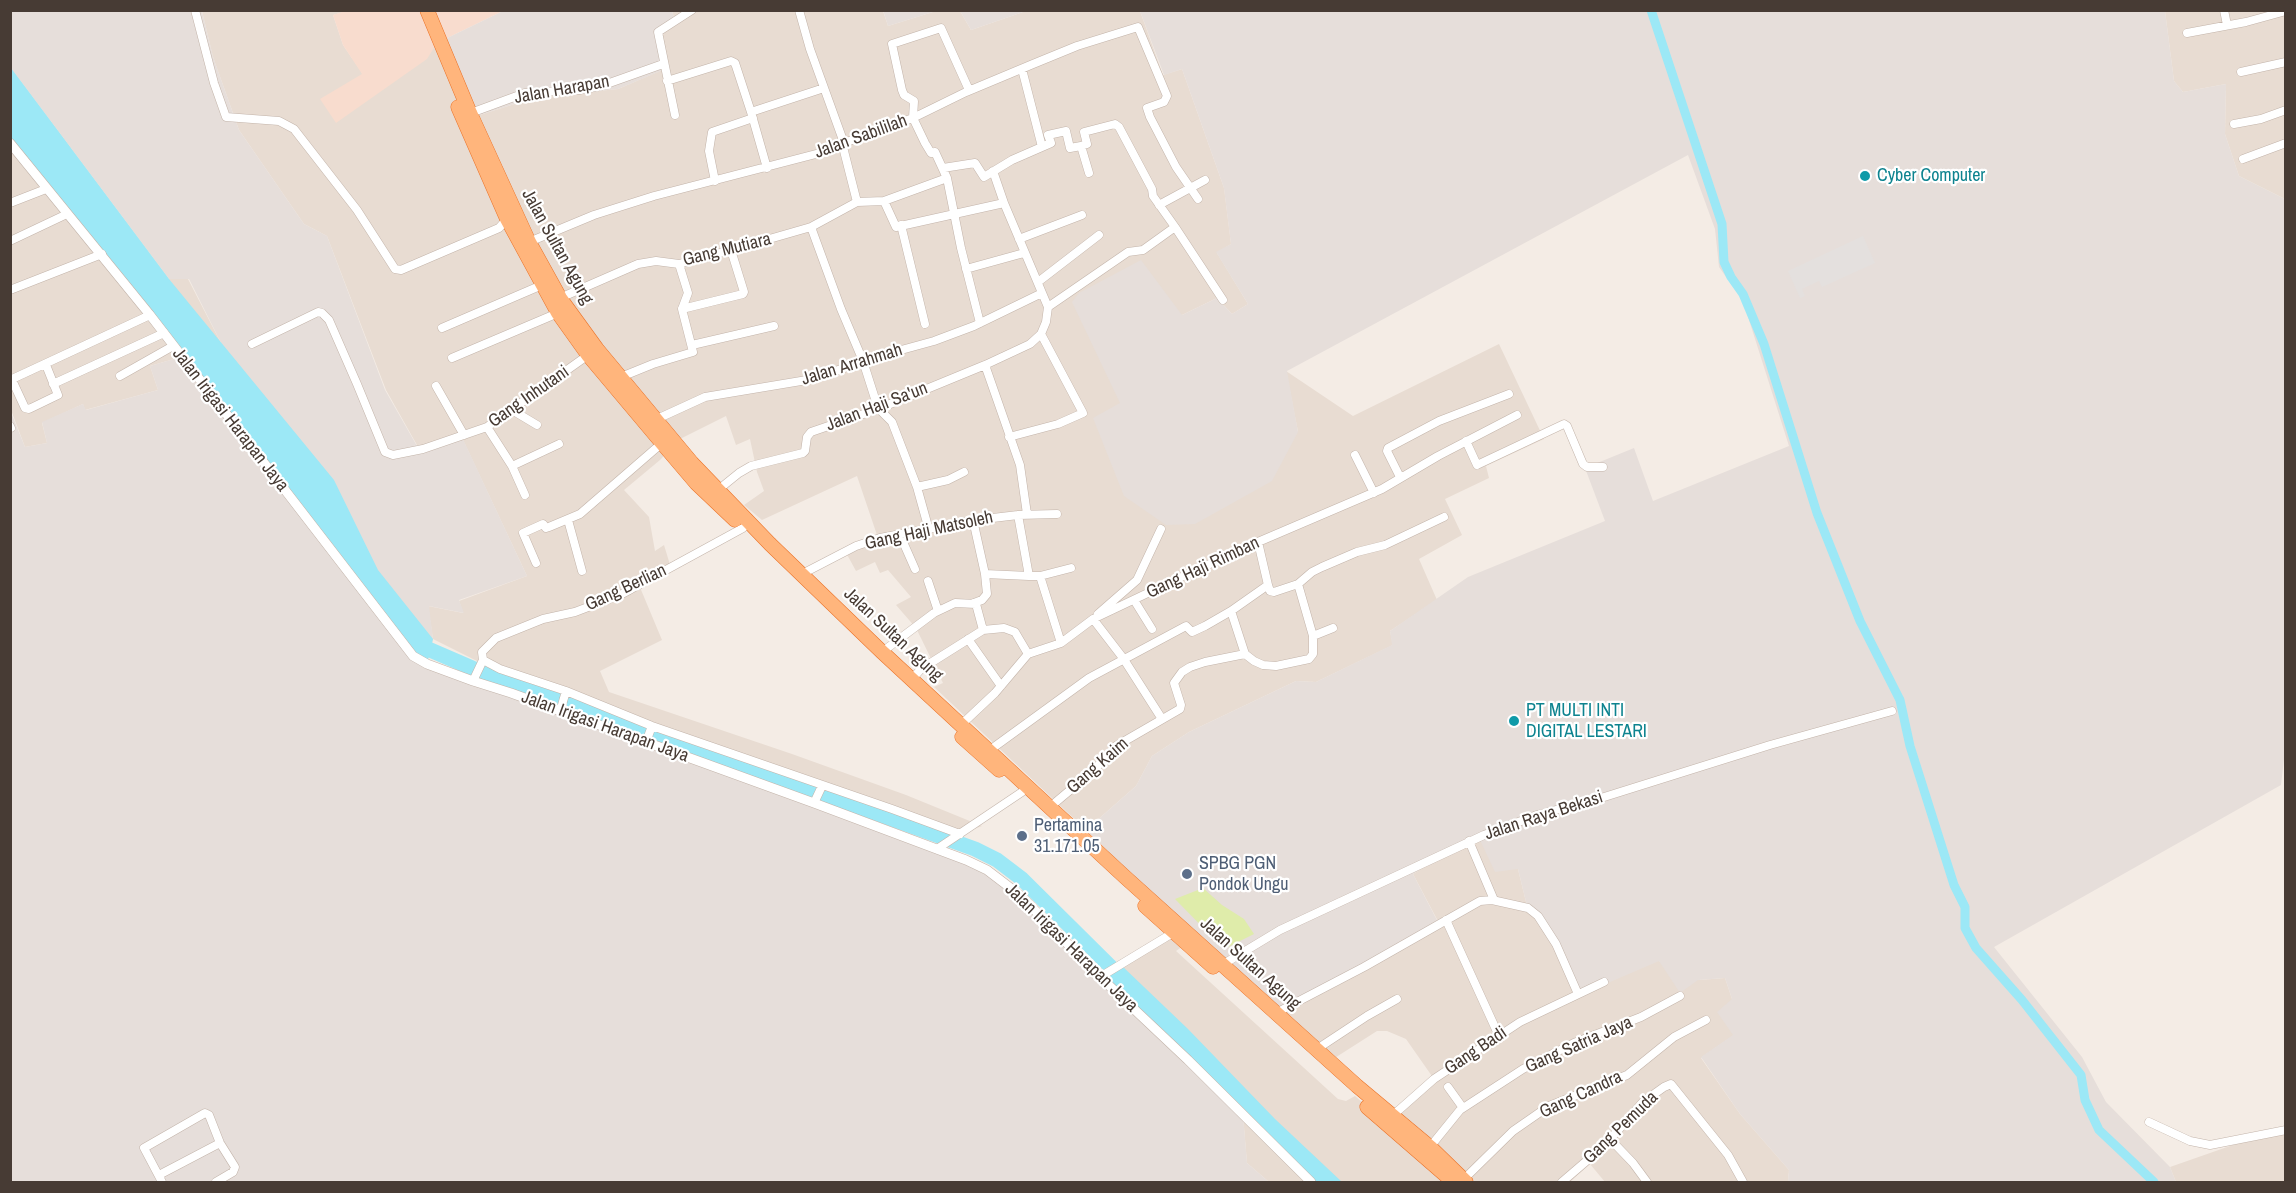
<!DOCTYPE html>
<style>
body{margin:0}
#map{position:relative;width:2296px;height:1193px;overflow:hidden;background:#f4ece5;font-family:"Archivo Narrow",sans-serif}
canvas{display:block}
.frame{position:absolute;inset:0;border:12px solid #473b34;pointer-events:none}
</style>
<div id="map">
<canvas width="2296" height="1193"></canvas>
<div class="frame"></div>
</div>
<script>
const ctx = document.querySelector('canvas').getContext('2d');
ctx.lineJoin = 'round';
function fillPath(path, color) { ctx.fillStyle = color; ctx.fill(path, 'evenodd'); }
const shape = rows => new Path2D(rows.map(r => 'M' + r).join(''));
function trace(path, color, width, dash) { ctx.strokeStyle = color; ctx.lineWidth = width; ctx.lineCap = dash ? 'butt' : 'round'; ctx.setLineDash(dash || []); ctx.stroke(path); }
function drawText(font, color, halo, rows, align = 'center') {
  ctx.font = font + ' "Archivo Narrow",sans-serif'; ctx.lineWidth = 4.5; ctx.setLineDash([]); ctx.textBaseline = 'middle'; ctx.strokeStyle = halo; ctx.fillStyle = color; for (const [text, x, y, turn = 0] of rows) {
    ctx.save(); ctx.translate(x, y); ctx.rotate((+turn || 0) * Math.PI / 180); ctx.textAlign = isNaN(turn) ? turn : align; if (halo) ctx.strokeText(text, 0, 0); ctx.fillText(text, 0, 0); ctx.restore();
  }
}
const residential = shape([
 [202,11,348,11,333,15,343,45,363,74,437,43,473,117,537,97,618,89,669,67,656,33,676,24,672,11,883,11,888,26,936,11,960,11,971,30,1026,11,1140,11,1163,75,1182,69,1224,188,1231,244,1217,253,1248,304,1232,314,1217,298,1182,315,1079,293,1298,432,1286,371,1353,416,1499,344,1544,439,1486,466,1489,478,1445,499,1462,535,1419,559,1437,600,1390,631,1393,645,1316,682,1296,681,1189,732,1152,756,1136,786,1086,830,934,687,943,683,916,628,896,605,911,597,888,570,880,573,875,562,856,571,844,549,877,535,857,476,762,520,744,505,764,491,757,472,750,439,736,445,726,416,680,439,660,460,624,490,649,517,655,551,664,545,671,568,639,585,662,640,600,671,609,692,792,754,906,795,982,826,960,834,479,662,433,639,428,606,463,613,459,601,527,576,463,440,422,454,386,390,327,236,304,224,239,130,213,57],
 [2165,11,2285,11,2285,199,2239,176,2225,134,2226,84,2183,92,2174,81],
 [11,68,169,279,188,279,222,345,150,366,158,390,85,410,83,404,42,423,47,443,25,447,11,410],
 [1479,837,1518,869,1527,906,1659,961,1698,980,1725,978,1732,999,1734,1035,1701,1058,1740,1114,1789,1170,1788,1182,1605,1182,1590,1164,1570,1182,1466,1182,1392,1116,1434,1079,1406,1039,1387,1031,1377,1031,1330,1061,1276,1013,1440,925,1413,874,1446,853],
 [1173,933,1186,944,1176,951,1338,1099,1346,1101,1355,1096,1454,1182,1269,1182,1247,1163,1243,1115,1100,977],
 [2285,1130,2285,1182,2176,1182,2170,1167,2270,1132]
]);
const commercial = shape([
 [348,10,503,11,437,43,427,59,336,123,320,99,362,74,343,45,333,15]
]);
const industrial = shape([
 [883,10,936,10,936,11,888,26],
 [11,11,202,11,213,57,239,130,304,224,327,236,385,390,421,453,463,439,527,576,459,600,464,613,429,606,433,639,427,664,937,849,1004,882,1243,1115,1247,1163,1269,1182,11,1182,10,410,25,447,47,443,42,422,83,404,86,410,158,390,150,366,222,345,189,279,169,279,11,68],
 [503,11,672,11,676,24,656,34,670,67,618,89,537,97,473,117,437,43],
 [960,11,1026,11,971,30],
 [1140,11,2165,11,2174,81,2183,92,2226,84,2225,134,2239,176,2285,199,2286,742,2281,785,1994,947,2082,1057,2106,1102,2170,1167,2176,1182,1788,1182,1789,1170,1740,1114,1701,1057,1733,1035,1717,1012,1732,999,1725,978,1698,980,1680,993,1659,961,1582,994,1546,922,1527,906,1518,869,1495,872,1479,838,1446,853,1413,874,1440,926,1276,1013,1086,830,1136,786,1152,756,1189,732,1296,681,1316,682,1392,645,1390,631,1468,577,1605,521,1585,468,1634,448,1653,501,1789,446,1743,301,1719,267,1715,229,1688,155,1287,371,1298,432,1272,481,1195,524,1166,525,1124,496,1093,418,1120,403,1072,302,1079,293,1141,260,1182,315,1217,298,1232,314,1248,304,1216,252,1231,244,1224,188,1182,69,1164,75]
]);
const green = shape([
 [1203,888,1222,905,1244,919,1254,934,1224,949,1175,899]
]);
const parking = shape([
 [1863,236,1875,263,1822,287,1819,281,1802,289,1805,296,1800,298,1788,271]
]);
const water = shape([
 [11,68,169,279,334,480,378,570,433,639,427,664,413,656,11,142],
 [1121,965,1188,1029,1275,1119,1342,1182,1311,1182,1100,977]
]);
const canal = shape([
 [1651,10,1722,224,1724,262,1731,277,1743,294,1764,344,1817,513,1860,621,1900,700,1910,746,1954,885,1965,907,1965,928,1976,948,2022,1000,2081,1075,2085,1100,2099,1130,2154,1182]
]);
const river = shape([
 [415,639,428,649,472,668,975,849,997,860,1022,879,1124,980]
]);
const minor = shape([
 [195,10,214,83,226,117,279,121,294,129,357,210,395,269,401,270,499,228,507,219],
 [799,10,810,49,844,143],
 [2224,10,2227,25],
 [2187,33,2246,22,2286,11],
 [1022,69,1042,147],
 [2241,72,2286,62],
 [667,81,731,61,735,63,751,112,767,168],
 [969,90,941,28,892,44,902,90,904,95,914,101,913,118,925,143,931,153,935,152,947,178,961,248,980,323],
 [751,112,824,88],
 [468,114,525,93,579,90,601,86,663,64],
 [675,115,658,32,692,10],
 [2234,124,2261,119,2286,110],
 [1081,146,1087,144,1084,132,1115,124,1119,127,1152,189,1153,196,1175,227],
 [843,147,857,202],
 [2243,159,2286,143],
 [943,168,975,163,984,177,1012,160,1051,143,1048,135,1066,131,1070,148,1081,146,1089,173],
 [715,181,709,151,712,132,753,118],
 [884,201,896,227,1004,203],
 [10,203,46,189],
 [1159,205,1205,180],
 [901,225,925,324],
 [811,227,841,309,863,361,878,408,892,422,917,487],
 [1019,239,1082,215],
 [10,241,67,214],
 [529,242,594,215,654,196,843,147,844,143,913,118,966,92,1033,64,1077,46,1138,27,1167,96,1164,102,1147,108,1150,117,1176,167,1198,199],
 [966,269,1024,253],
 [1038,282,1099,235],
 [10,290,102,254],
 [560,298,638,264,656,261,679,264,731,250,811,227,857,202,884,201,947,178],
 [1048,307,1128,252,1143,250,1175,227,1223,300],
 [682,309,743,294,744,292,731,250],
 [442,328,542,285],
 [252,344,318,312,322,313,329,320,357,384,385,452,393,455,423,449,487,427,591,353],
 [692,345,774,326],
 [452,358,558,313],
 [985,365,1020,465,1027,514],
 [120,376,173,346],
 [621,377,653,364,693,352,682,309,688,293,679,264],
 [10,380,150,315],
 [12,380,25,408,29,409,58,395,46,365],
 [53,384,164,333],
 [436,386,464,435],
 [512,410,537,425],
 [657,419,705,397,813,379,872,358,934,341,974,326,1042,293],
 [10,426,11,428],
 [487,427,512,466,525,495],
 [1009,437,1058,424,1083,413,1041,334],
 [1466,441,1477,465,1564,424,1567,426,1583,464,1587,467,1603,467],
 [1355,455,1374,493],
 [512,466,559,444],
 [1400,477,1387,451,1388,448,1439,421,1509,394],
 [718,490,739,473,751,466,803,453,805,451,807,437,811,432,878,409,985,365,1030,344,1041,334,1046,322,1048,307,1004,203,993,171],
 [1018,515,1029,576,1040,576,1071,568],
 [568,520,582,571],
 [973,520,985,574,987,594,982,600,974,603],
 [929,530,917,487,948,480,964,472],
 [900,535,915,569],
 [1258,542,1268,585,1270,591,1274,592,1298,584,1312,572,1322,567,1357,552,1385,545,1444,517],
 [536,563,523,533,543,524,546,528,549,527,580,514,662,443],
 [802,574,856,546,880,538,976,520,1018,515,1057,514],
 [985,574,1029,576],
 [1040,576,1061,643],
 [928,581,938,611],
 [1134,600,1152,629],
 [1231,611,1245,654,1254,661,1263,665,1276,666,1309,659,1313,654,1313,636,1298,584],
 [1098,614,1137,580,1161,529],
 [1093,619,1123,658,1162,719],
 [1313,636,1333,628],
 [968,639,1001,686],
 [882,652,934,613,955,603,976,604,983,630],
 [483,660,500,669,566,691,652,726,892,809,960,834],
 [483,660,482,652,496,638,543,619,575,612,622,594,743,528],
 [912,679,921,669,983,630,1004,628,1015,632,1028,654],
 [473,681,483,660],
 [560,712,566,691],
 [962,724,995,693,1028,654,1061,643,1093,619,1190,573,1258,542,1382,489,1438,456,1517,415],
 [646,742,652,726],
 [990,750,1089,678,1186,626,1192,632,1205,626,1231,611,1268,585],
 [814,803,822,786],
 [1050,807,1094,770,1116,746,1180,709,1181,705,1174,683,1182,672,1190,667,1205,662,1245,654],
 [1469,841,1494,900],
 [937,849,1022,792],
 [1446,920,1499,1036],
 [1222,965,1280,930,1484,835,1537,815,1601,798,1770,745,1892,711],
 [1100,977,1176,931],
 [1276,1013,1364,967,1480,901,1492,900,1528,908,1538,916,1556,944,1578,994],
 [1317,1049,1367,1016,1397,999],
 [1448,1087,1463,1108],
 [1391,1117,1434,1079,1520,1022,1604,982],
 [2149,1122,2190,1141,2210,1145,2286,1130],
 [1610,1139,1633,1163,1647,1182],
 [1430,1147,1460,1110,1523,1069,1574,1043,1641,1017,1680,996],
 [159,1175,220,1143],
 [1463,1180,1513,1131,1549,1106,1627,1075,1674,1037,1706,1020],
 [162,1182,144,1148,205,1113,209,1115,220,1143,235,1167,233,1172,216,1182],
 [1562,1182,1604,1146,1643,1102,1664,1087,1671,1084,1728,1155,1743,1182]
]);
const tertiary = shape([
 [10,143,150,315,413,656,427,664,473,681,511,693,814,803,966,860,987,870,1021,896,1100,977,1188,1060,1311,1182]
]);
const trunk = shape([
 [427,10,470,113,529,242,560,298,597,349,692,463,770,544,882,652,1125,877,1357,1086,1430,1147,1466,1182],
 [458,107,507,219,558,313,588,355,662,443,696,483,735,520],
 [962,737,999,770],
 [1145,906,1213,967],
 [1367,1107,1450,1179]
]);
const markers = [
 [1865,176,6,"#0f9aa8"],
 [1514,721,6,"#0f9aa8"],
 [1022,836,6,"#5c6f8a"],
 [1187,874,6,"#5c6f8a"]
];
const streetNames = [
 ["Jalan Harapan",562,90,-10],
 ["Jalan Sabililah",861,137,-20],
 ["Jalan Sultan Agung",557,247,61],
 ["Gang Mutiara",727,250,-14],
 ["Jalan Arrahmah",852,365,-17],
 ["Gang Inhutani",529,397,-35],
 ["Jalan Haji Sa'un",877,407,-21],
 ["Jalan Irigasi Harapan Jaya",230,420,52],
 ["Gang Haji Matsoleh",929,531,-12],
 ["Gang Haji Rimban",1203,568,-25],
 ["Gang Berlian",626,588,-25],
 ["Jalan Sultan Agung",893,635,43],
 ["Jalan Irigasi Harapan Jaya",605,727,20],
 ["Gang Kaim",1098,766,-41],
 ["Jalan Raya Bekasi",1544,816,-18],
 ["Jalan Irigasi Harapan Jaya",1071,948,44],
 ["Jalan Sultan Agung",1250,964,42],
 ["Gang Satria Jaya",1579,1045,-24],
 ["Gang Badi",1476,1051,-34],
 ["Gang Candra",1581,1095,-25],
 ["Gang Pemuda",1621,1128,-44]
];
const cultureNames = [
 ["Cyber Computer",1877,176],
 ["PT MULTI INTI",1526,711],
 ["DIGITAL LESTARI",1526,732]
];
const serviceNames = [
 ["Pertamina",1034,826],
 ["31.171.05",1034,847],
 ["SPBG PGN",1199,864],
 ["Pondok Ungu",1199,885]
];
fillPath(residential, '#e8dcd2');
fillPath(commercial, '#f8dcce');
fillPath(industrial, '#e6deda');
fillPath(green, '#dfecaa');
fillPath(parking, '#e4e0de');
fillPath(water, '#9ce8f6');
trace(canal, '#9ce8f6', 9);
trace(river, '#9ce8f6', 15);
trace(minor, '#c3b4aa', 9);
trace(tertiary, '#c3b4aa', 10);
trace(trunk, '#eb7228', 15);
trace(minor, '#fff', 8);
trace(tertiary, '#fff', 9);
trace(trunk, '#ffb57c', 14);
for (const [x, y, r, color] of markers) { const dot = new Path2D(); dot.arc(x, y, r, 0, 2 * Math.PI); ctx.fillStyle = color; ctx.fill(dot); trace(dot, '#fff', 2); }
drawText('18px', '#473b34', '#fff', streetNames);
drawText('18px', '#0d838f', '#fff', cultureNames, 'left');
drawText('18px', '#4e5e75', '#fff', serviceNames, 'left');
</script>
